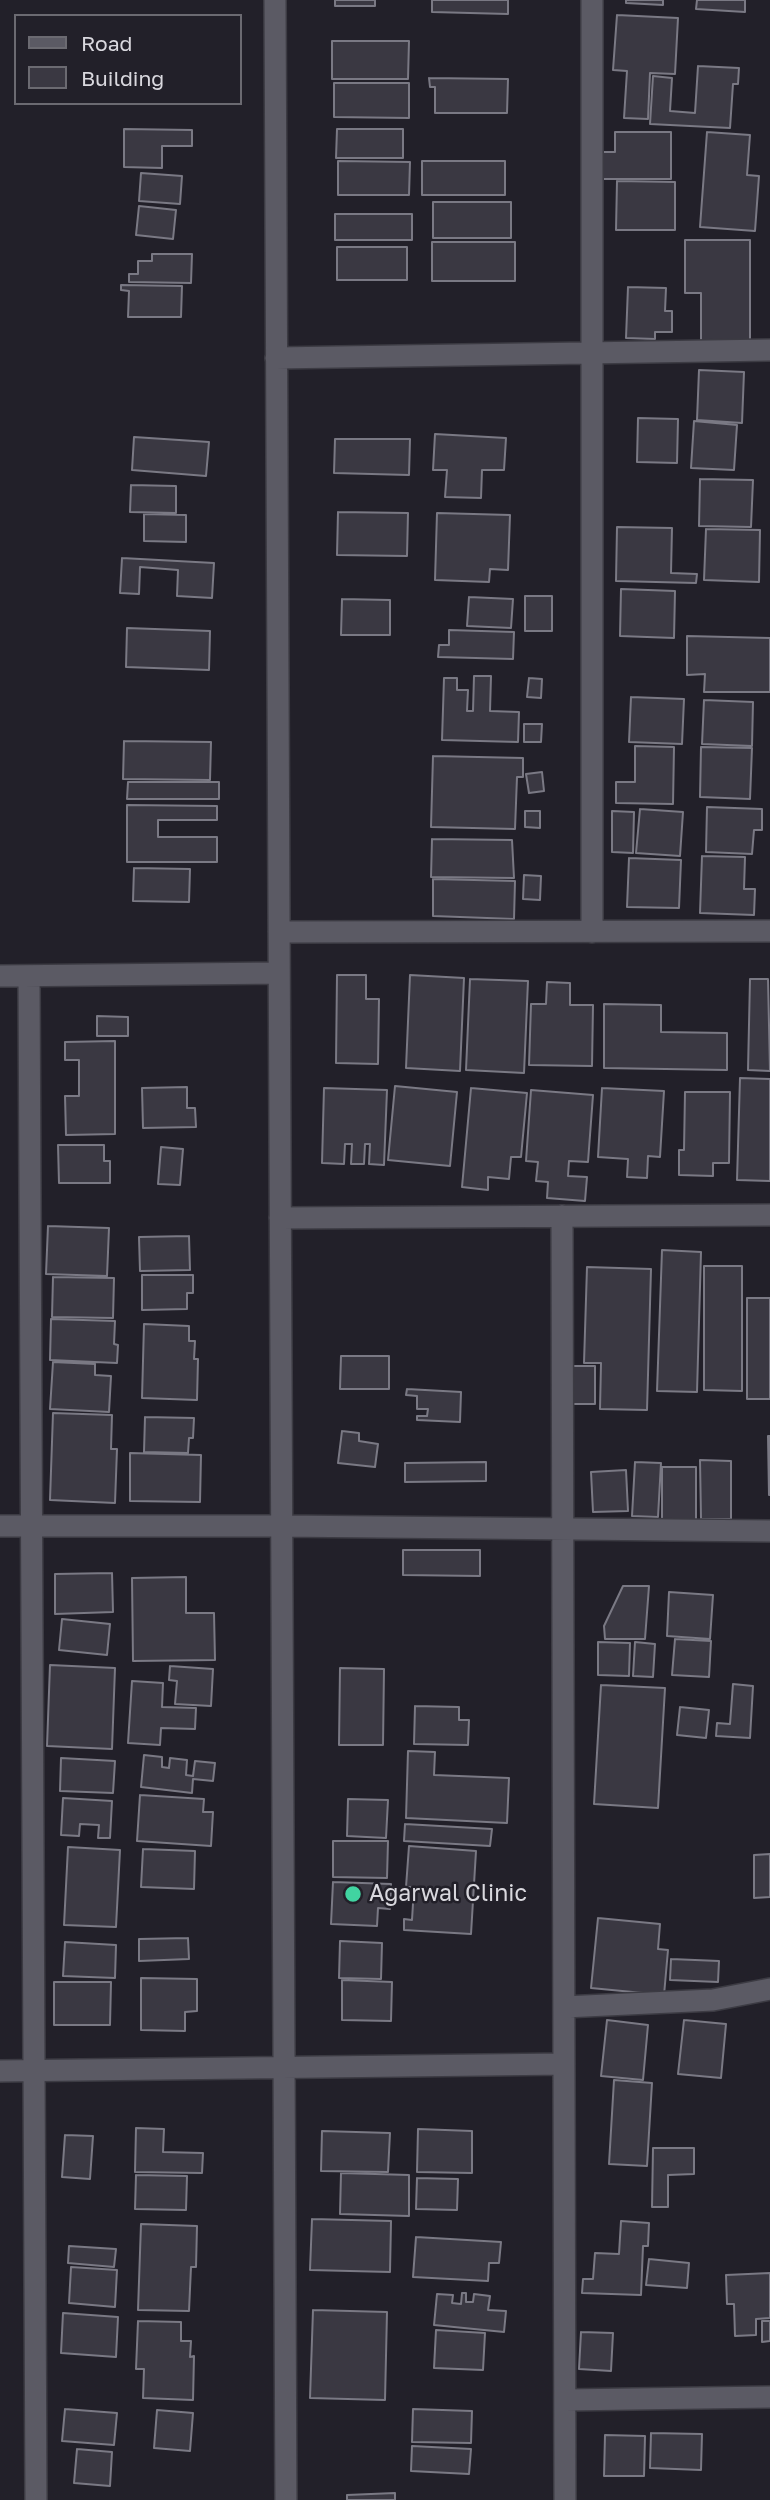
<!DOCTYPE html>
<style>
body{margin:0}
#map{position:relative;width:770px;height:2500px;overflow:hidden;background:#222029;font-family:"Golos Text",sans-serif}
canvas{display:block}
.legend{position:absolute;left:14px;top:14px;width:228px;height:91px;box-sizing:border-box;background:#222029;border:2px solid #6b6a71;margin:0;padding:9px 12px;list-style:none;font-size:21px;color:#d9d8de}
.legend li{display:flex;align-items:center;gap:14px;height:35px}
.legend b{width:35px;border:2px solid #6b6a71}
</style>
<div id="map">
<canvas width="770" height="2500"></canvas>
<ul class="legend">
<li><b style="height:9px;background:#5b5a64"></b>Road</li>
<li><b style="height:19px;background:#3a3842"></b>Building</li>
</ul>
</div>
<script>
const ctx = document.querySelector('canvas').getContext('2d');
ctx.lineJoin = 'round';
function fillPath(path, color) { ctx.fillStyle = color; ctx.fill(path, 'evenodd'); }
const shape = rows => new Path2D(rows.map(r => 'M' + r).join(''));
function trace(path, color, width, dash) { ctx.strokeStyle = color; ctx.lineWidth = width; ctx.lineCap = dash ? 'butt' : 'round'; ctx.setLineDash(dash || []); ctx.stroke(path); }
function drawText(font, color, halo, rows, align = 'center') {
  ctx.font = font + ' "Golos Text",sans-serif'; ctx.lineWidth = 5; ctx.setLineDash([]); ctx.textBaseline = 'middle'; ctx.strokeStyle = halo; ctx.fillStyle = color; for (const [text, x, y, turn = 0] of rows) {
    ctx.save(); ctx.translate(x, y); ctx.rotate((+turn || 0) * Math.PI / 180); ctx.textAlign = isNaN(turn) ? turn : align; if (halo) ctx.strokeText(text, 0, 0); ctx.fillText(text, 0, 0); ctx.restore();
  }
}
const building = shape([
 [335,0,375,0,375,6,335,6,335,0],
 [432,0,508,0,508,14,432,12,432,0],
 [626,0,663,0,663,5,626,3,626,0],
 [697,0,745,0,745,12,696,9,697,0],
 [617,15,678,18,675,74,650,73,648,119,624,118,627,71,613,70,617,15],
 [332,41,409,41,408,79,332,79,332,41],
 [698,66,739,68,738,84,733,84,730,128,650,124,653,76,672,78,670,111,695,113,698,66],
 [429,78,508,79,507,113,435,113,435,87,430,87,429,78],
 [334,83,409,83,409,118,334,117,334,83],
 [124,129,192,130,192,146,162,146,162,168,124,167,124,129],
 [337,129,403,129,403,158,336,158,337,129],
 [615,132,671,132,671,179,596,179,596,152,615,152,615,132],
 [707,132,750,135,747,175,759,176,755,231,700,227,707,132],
 [338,161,410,162,409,195,338,195,338,161],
 [422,161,505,161,505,195,422,195,422,161],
 [141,173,182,176,180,204,139,201,141,173],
 [617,181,675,182,675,230,616,230,617,181],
 [433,202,511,202,511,238,433,238,433,202],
 [139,206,176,210,173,239,136,235,139,206],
 [335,214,412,214,412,240,335,240,335,214],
 [685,240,750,240,750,344,701,343,701,293,685,293,685,240],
 [432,242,515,242,515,281,432,281,432,242],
 [337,247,407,247,407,280,337,280,337,247],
 [152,254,192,254,191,283,129,282,129,274,138,274,138,261,152,261,152,254],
 [121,285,182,286,181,317,128,317,129,291,121,290,121,285],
 [628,287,666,288,665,311,672,311,672,332,655,332,655,339,626,338,628,287],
 [699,370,744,372,742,423,697,420,699,370],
 [638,418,678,419,677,463,637,462,638,418],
 [694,421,737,425,734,470,691,468,694,421],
 [435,434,506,438,504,470,482,470,481,498,445,497,447,470,433,470,435,434],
 [134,437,209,442,206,476,132,470,134,437],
 [335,439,410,439,409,475,334,473,335,439],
 [700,479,753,480,751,527,699,526,700,479],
 [131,485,176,486,176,513,130,512,131,485],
 [338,512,408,513,407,556,337,555,338,512],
 [437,513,510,515,508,570,490,569,489,582,435,580,437,513],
 [144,514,186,515,186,542,144,541,144,514],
 [617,527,672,528,671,573,697,574,696,583,616,581,617,527],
 [706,529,760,530,759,582,704,580,706,529],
 [122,558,214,563,212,598,177,596,178,570,140,567,139,594,120,593,122,558],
 [621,589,675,591,674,638,620,636,621,589],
 [525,596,552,596,552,631,525,631,525,596],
 [469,597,513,599,511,628,467,626,469,597],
 [342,599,390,600,390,635,341,635,342,599],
 [127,628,210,631,209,670,126,667,127,628],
 [449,630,514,632,513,659,438,657,439,645,449,645,449,630],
 [687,636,770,638,770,692,704,692,705,674,687,675,687,636],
 [474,676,491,676,490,711,519,712,518,742,442,740,444,678,457,678,457,690,468,690,467,711,473,711,474,676],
 [529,678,542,679,541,698,527,697,529,678],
 [631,697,684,699,682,744,629,742,631,697],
 [704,700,753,702,752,746,702,744,704,700],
 [524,724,542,724,541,742,524,742,524,724],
 [124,741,211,742,210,780,123,779,124,741],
 [635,746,674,747,673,804,616,803,616,782,635,782,635,746],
 [701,747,752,748,750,799,700,797,701,747],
 [433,756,523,758,523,777,517,777,515,829,431,827,433,756],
 [542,772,544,791,529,793,526,774,542,772],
 [128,782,219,782,219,799,127,799,128,782],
 [127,805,217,806,217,820,158,820,158,837,217,837,217,862,127,862,127,805],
 [707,807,762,809,762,830,754,830,752,854,706,852,707,807],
 [640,809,683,812,680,856,636,853,640,809],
 [525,811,540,811,540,828,525,827,525,811],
 [612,811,634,812,633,853,612,852,612,811],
 [432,839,512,840,514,878,431,877,432,839],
 [702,856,745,857,744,889,755,889,754,915,700,913,702,856],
 [629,858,681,860,679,908,627,907,629,858],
 [134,868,190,869,189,902,133,901,134,868],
 [524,875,541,876,540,900,523,899,524,875],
 [433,879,515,881,514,919,433,916,433,879],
 [337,975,366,975,366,999,379,999,378,1064,336,1063,337,975],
 [410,975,464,978,460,1071,406,1068,410,975],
 [470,979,528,981,524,1073,466,1070,470,979],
 [750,979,768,979,770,1071,748,1070,750,979],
 [547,982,570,983,570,1005,593,1005,592,1066,529,1065,531,1004,546,1004,547,982],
 [604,1004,661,1005,661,1032,727,1033,727,1070,604,1068,604,1004],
 [97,1016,128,1017,128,1036,97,1036,97,1016],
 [115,1041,115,1134,66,1135,65,1096,79,1096,79,1060,65,1060,65,1042,115,1041],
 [740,1078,770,1079,770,1181,737,1180,740,1078],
 [395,1086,457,1092,450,1166,388,1160,395,1086],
 [187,1087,187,1108,195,1108,196,1127,143,1128,142,1088,187,1087],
 [324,1088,387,1090,384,1165,369,1164,370,1144,365,1144,364,1164,351,1164,352,1144,345,1144,344,1164,322,1163,324,1088],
 [471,1088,527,1093,521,1157,511,1157,509,1179,488,1177,488,1190,462,1187,471,1088],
 [602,1088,664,1091,660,1157,648,1156,647,1178,627,1177,628,1159,598,1157,602,1088],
 [531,1090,593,1095,588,1162,569,1161,568,1176,587,1177,585,1201,547,1198,548,1182,536,1181,538,1162,526,1161,531,1090],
 [685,1092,730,1092,729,1163,713,1163,713,1176,679,1175,679,1150,684,1150,685,1092],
 [58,1145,104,1145,104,1161,110,1161,110,1183,59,1183,58,1145],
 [161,1147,183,1149,180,1185,158,1184,161,1147],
 [48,1226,109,1228,107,1276,46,1274,48,1226],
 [189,1236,190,1270,140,1271,139,1237,189,1236],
 [662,1250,701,1252,697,1392,657,1391,662,1250],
 [704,1266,742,1266,742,1391,704,1390,704,1266],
 [587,1267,651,1269,647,1410,600,1409,601,1363,584,1363,587,1267],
 [142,1275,193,1275,193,1293,187,1293,187,1309,142,1310,142,1275],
 [53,1277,114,1278,113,1318,52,1317,53,1277],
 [747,1298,770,1298,770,1399,747,1399,747,1298],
 [51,1319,115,1321,114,1344,118,1345,117,1363,50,1360,51,1319],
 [144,1324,189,1326,189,1341,195,1341,194,1359,198,1359,197,1400,142,1398,144,1324],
 [341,1356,389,1356,389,1389,340,1389,341,1356],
 [53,1362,95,1364,95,1375,111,1376,109,1412,50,1409,53,1362],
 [566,1366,595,1366,595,1404,565,1404,566,1366],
 [407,1389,461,1392,460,1422,417,1420,417,1416,427,1416,428,1409,417,1409,417,1396,406,1395,407,1389],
 [53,1413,112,1415,111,1449,117,1449,115,1503,50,1500,53,1413],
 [145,1417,194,1418,193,1438,189,1438,188,1453,144,1452,145,1417],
 [342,1431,359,1433,359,1441,378,1444,375,1467,338,1463,342,1431],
 [768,1436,770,1436,770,1495,769,1495,768,1436],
 [130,1453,201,1455,200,1502,130,1501,130,1453],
 [700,1460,731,1461,731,1519,701,1519,700,1460],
 [486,1462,486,1481,405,1482,405,1463,486,1462],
 [635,1462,661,1463,658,1517,632,1516,635,1462],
 [662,1467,696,1467,696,1526,662,1526,662,1467],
 [626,1470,628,1511,593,1512,591,1472,626,1470],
 [403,1550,480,1550,480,1576,403,1575,403,1550],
 [112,1573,113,1612,55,1614,55,1574,112,1573],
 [186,1577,186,1613,214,1613,215,1660,133,1661,132,1578,186,1577],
 [623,1586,649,1586,645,1639,605,1639,604,1626,623,1586],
 [669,1592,713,1595,710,1639,667,1636,669,1592],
 [62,1619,110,1624,107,1655,59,1650,62,1619],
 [675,1639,711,1641,709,1677,672,1675,675,1639],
 [598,1642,630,1643,629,1676,598,1675,598,1642],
 [635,1642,655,1644,653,1677,633,1676,635,1642],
 [50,1665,115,1668,112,1749,47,1746,50,1665],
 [170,1666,213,1669,211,1706,175,1704,177,1681,169,1680,170,1666],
 [340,1668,384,1669,383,1745,339,1745,340,1668],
 [132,1681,163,1683,162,1707,196,1708,195,1729,161,1728,160,1745,128,1743,132,1681],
 [733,1684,753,1686,750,1738,716,1736,717,1723,730,1724,733,1684],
 [601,1685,665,1688,658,1808,594,1804,601,1685],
 [415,1706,459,1707,459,1720,469,1720,468,1745,414,1744,415,1706],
 [680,1707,709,1710,706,1738,677,1735,680,1707],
 [408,1751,435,1752,434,1775,509,1778,507,1823,406,1818,408,1751],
 [144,1755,162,1757,162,1767,169,1768,170,1758,187,1760,186,1775,193,1776,195,1761,215,1763,213,1781,193,1779,192,1793,141,1787,144,1755],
 [61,1758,115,1761,113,1793,60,1791,61,1758],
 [140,1795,204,1799,203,1812,213,1812,211,1846,137,1841,140,1795],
 [63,1798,112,1801,110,1838,98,1838,99,1825,80,1824,79,1836,61,1835,63,1798],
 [348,1799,388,1800,386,1838,347,1836,348,1799],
 [405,1824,492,1829,490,1846,404,1841,405,1824],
 [333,1841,388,1841,387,1878,333,1877,333,1841],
 [409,1846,476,1851,471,1934,404,1930,404,1919,412,1920,414,1887,406,1887,409,1846],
 [68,1847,120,1850,116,1927,64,1925,68,1847],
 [143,1849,195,1851,194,1889,141,1887,143,1849],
 [770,1854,770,1897,754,1898,754,1855,770,1854],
 [333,1882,391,1884,390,1909,378,1908,377,1926,331,1924,333,1882],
 [598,1918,660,1924,658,1949,668,1950,664,1995,591,1988,598,1918],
 [188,1938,189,1959,139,1961,139,1939,188,1938],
 [340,1941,382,1943,381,1979,339,1978,340,1941],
 [65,1942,116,1945,115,1978,63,1976,65,1942],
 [671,1959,719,1961,718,1982,670,1980,671,1959],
 [141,1978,197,1979,197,2011,185,2012,185,2031,141,2030,141,1978],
 [342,1980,392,1982,391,2021,342,2020,342,1980],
 [54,1982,111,1982,110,2025,54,2025,54,1982],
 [607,2020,648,2025,643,2080,601,2076,607,2020],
 [684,2020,726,2024,721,2078,678,2074,684,2020],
 [614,2080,652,2083,647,2166,609,2164,614,2080],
 [136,2128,164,2129,163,2152,203,2153,202,2173,135,2172,136,2128],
 [418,2129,472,2131,472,2173,417,2172,418,2129],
 [322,2131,390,2133,388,2172,321,2171,322,2131],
 [65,2135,93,2136,90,2179,62,2177,65,2135],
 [653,2148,694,2148,694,2174,668,2175,668,2207,652,2207,653,2148],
 [341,2173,409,2175,409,2216,340,2214,341,2173],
 [136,2175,187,2176,186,2210,135,2209,136,2175],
 [417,2178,458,2179,457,2210,416,2209,417,2178],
 [312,2219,391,2221,390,2272,310,2270,312,2219],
 [621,2221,649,2223,648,2246,643,2246,641,2295,582,2293,583,2279,593,2279,595,2253,619,2254,621,2221],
 [141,2224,197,2226,196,2267,191,2267,189,2311,138,2310,141,2224],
 [416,2237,501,2242,499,2263,489,2263,488,2281,413,2277,416,2237],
 [69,2246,116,2249,114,2267,68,2263,69,2246],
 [649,2259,689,2263,687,2288,646,2285,649,2259],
 [71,2267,117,2270,115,2307,69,2303,71,2267],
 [770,2273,770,2318,756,2319,756,2335,735,2336,734,2304,727,2304,726,2275,770,2273],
 [462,2293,466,2293,466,2302,473,2302,474,2294,490,2296,488,2310,506,2311,504,2332,434,2325,437,2294,453,2295,452,2303,461,2304,462,2293],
 [313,2310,387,2312,385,2400,310,2398,313,2310],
 [63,2313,118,2317,116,2357,61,2353,63,2313],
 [138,2321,181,2322,181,2341,191,2341,190,2357,194,2356,193,2400,143,2398,144,2369,136,2369,138,2321],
 [762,2321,770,2321,770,2341,762,2342,762,2321],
 [436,2330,485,2333,483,2370,434,2368,436,2330],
 [581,2332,613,2333,611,2371,579,2369,581,2332],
 [65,2409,117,2413,114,2445,62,2441,65,2409],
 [413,2409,472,2411,471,2443,412,2442,413,2409],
 [157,2410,193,2413,190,2451,154,2448,157,2410],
 [651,2433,702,2434,701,2470,650,2468,651,2433],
 [605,2435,645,2436,644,2476,604,2476,605,2435],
 [412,2446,471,2449,469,2474,411,2471,412,2446],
 [77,2449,112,2452,110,2486,74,2483,77,2449],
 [395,2493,395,2500,347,2500,347,2495,395,2493]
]);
const street = shape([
 [275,0,286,2500],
 [592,0,592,932],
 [276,358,770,350],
 [279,932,770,931],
 [0,976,279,973],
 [29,976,36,2500],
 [562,1216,565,2500],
 [280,1218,770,1215],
 [0,1526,282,1526,770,1531],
 [564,2007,713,2000,770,1989],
 [0,2071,564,2064],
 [565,2400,770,2397]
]);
const markers = [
 [353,1894,9,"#41d4a1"]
];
const poiNames = [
 ["Agarwal Clinic",369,1894]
];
fillPath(building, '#3a3842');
trace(building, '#7a7984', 2);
trace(street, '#3c3b43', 24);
trace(street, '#5b5a64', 21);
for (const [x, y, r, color] of markers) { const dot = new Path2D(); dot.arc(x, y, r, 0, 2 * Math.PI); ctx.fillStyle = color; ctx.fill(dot); trace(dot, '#222029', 2.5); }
drawText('23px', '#d9d8de', '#222029', poiNames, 'left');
</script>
